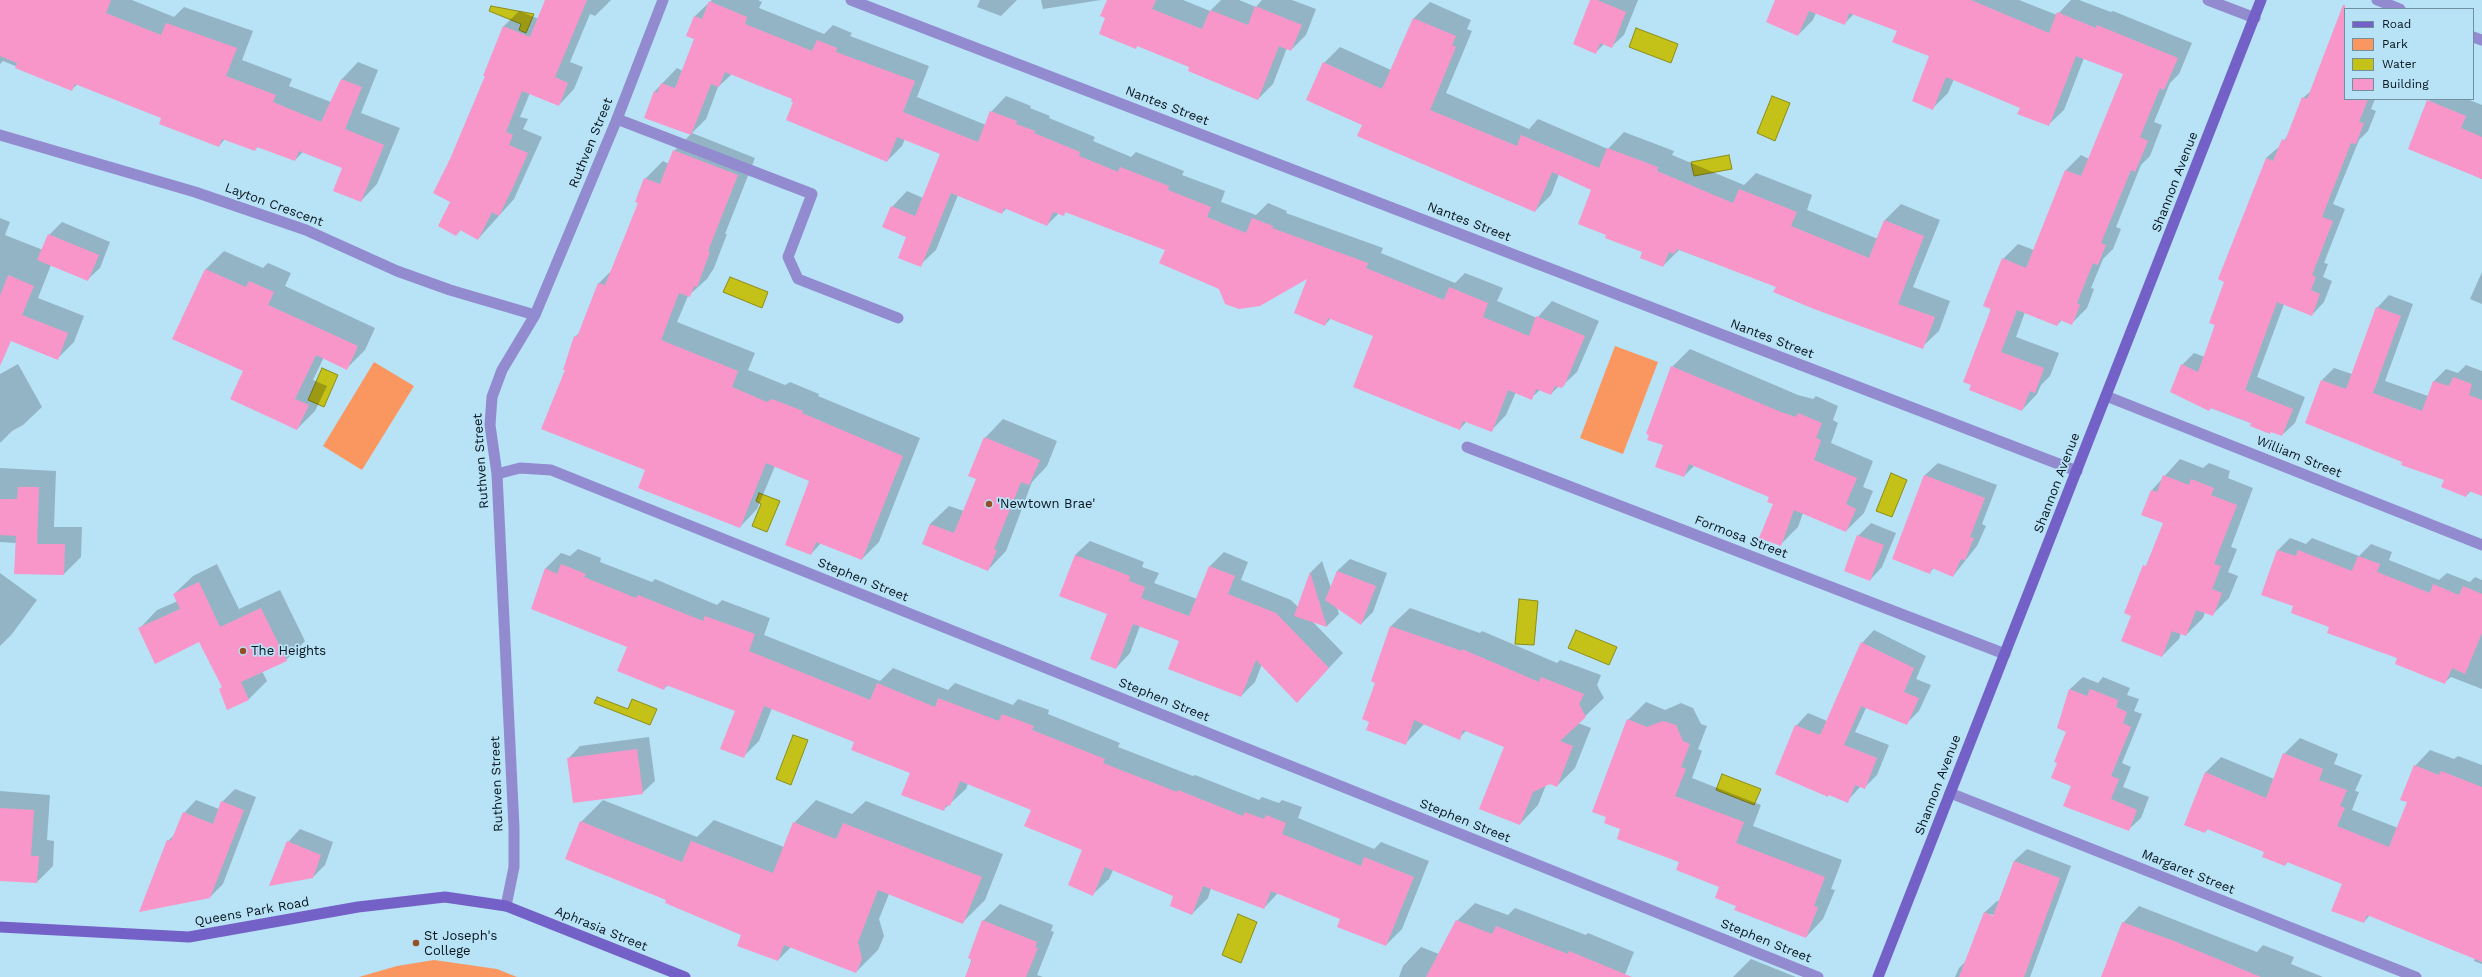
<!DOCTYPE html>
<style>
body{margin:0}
#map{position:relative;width:2482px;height:977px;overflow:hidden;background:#b8e2f6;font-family:"Work Sans",sans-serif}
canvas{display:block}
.legend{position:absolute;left:2344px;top:8px;width:130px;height:92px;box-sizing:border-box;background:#b8e2f6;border:1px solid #71909f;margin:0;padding:5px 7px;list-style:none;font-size:12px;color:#06151c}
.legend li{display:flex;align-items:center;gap:8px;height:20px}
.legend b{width:20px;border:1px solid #71909f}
</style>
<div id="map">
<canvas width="2482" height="977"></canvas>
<ul class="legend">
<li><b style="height:5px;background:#7361c7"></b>Road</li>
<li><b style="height:11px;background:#fa9761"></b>Park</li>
<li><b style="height:11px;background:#c4c118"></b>Water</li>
<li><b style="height:11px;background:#f996c9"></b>Building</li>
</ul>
</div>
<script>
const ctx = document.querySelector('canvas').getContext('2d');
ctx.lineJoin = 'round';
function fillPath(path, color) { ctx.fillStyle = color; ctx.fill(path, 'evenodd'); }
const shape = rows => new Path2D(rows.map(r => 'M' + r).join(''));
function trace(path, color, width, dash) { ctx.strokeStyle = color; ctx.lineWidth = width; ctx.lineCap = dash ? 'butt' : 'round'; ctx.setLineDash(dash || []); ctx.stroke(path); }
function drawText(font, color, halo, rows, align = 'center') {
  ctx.font = font + ' "Work Sans",sans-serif'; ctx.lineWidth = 3.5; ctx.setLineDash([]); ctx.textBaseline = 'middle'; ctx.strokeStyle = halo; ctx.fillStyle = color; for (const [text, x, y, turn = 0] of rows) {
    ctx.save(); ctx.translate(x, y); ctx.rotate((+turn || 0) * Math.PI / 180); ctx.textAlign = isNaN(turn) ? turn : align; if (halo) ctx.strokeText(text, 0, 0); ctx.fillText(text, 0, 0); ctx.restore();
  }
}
const green = shape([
 [1615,346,1658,362,1623,454,1580,438],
 [374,362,414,386,362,470,323,446],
 [434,960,497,969,517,977,359,977,397,966]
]);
const water = shape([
 [491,6,534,14,526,33,519,30,521,24,489,11,491,6],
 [1636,28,1678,44,1671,63,1629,47,1636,28],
 [1772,96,1790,103,1775,141,1757,133,1772,96],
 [1729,155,1732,169,1694,176,1691,162,1729,155],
 [730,277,768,292,762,308,723,292,730,277],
 [322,368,338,375,324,407,308,400,322,368],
 [1891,473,1907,480,1892,517,1876,511,1891,473],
 [759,493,780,501,767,532,752,526,761,504,756,501,759,493],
 [1519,599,1538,601,1534,645,1515,644,1519,599],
 [1576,630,1617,647,1609,665,1568,648,1576,630],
 [597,697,628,709,632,699,657,709,650,725,594,703,597,697],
 [793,735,808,740,791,785,776,779,793,735],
 [1722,774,1761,789,1754,805,1716,790,1722,774],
 [1238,914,1257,922,1241,963,1222,955,1238,914]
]);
const shadow = shape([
 [0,0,132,0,174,17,184,7,253,31,242,60,292,79,289,86,331,102,342,79,358,62,378,70,361,113,400,128,377,184,361,201,344,168,303,152,295,160,259,146,254,150,225,139,219,146,162,117,78,84,72,89,3,61,0,64],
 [546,0,611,0,595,16,590,14,570,62,583,67,574,89,559,105,530,93,520,117,528,119,523,129,542,137,514,199,478,239,461,230,456,235,452,201,486,76,503,27,519,11,539,19],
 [712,0,758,0,762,2,759,8,824,34,833,25,852,33,850,36,929,66,917,97,986,125,991,112,1006,96,1031,106,1030,108,1050,116,1049,118,1095,137,1093,141,1131,157,1136,152,1184,171,1182,175,1225,191,1221,202,1256,215,1268,203,1287,211,1286,213,1383,248,1381,253,1455,283,1465,273,1503,288,1497,301,1537,318,1552,301,1599,321,1577,372,1561,387,1559,386,1551,394,1540,390,1531,398,1516,392,1506,415,1491,431,1467,421,1460,429,1374,335,1331,318,1325,325,1309,277,1220,288,1166,250,1067,211,1063,215,1059,213,1047,225,1007,208,1002,213,958,195,936,250,920,265,892,207,907,191,923,198,941,154,905,139,902,146,887,161,795,101,794,98,732,74,718,87,706,119,692,133,755,158,725,234,727,234,714,268,707,279,688,296,677,322,755,353,748,370,785,385,790,382,819,394,818,396,920,438,879,542,862,559,821,543,811,554,810,480,775,466,757,509,740,527,646,470,566,370,575,337,580,332,599,283,613,269,639,203,645,179,663,161,669,164,674,151,691,134,654,92,677,68,683,71,696,39,687,36,695,16],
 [980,0,1017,0,1001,16,977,7],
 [1041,0,1101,0,1043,9],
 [1108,0,1183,0,1210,11,1221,0,1239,0,1256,7,1262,0,1292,0,1316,9,1306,35,1291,50,1287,48,1273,84,1258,99,1191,66,1138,45,1135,48,1107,18],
 [1592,0,1638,0,1624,35,1611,47,1604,44,1596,52],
 [1776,0,2019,0,2057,15,2071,0,2079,0,2111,12,2113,11,2192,43,2179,74,2170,83,2154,122,2162,125,2150,156,2141,165,2116,227,2121,229,2113,249,2103,259,2091,288,2094,289,2087,308,2072,323,2062,320,2057,325,2025,312,2016,337,2059,353,2050,376,2041,385,2037,394,2022,410,1971,390,2003,259,2018,244,2034,250,2066,170,2081,155,2089,159,2124,73,2084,58,2064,110,2048,125,2021,107,1954,79,1948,93,1933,108,1930,56,1898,31,1854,14,1844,24,1816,13,1813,20,1798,35],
 [1430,2,1471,20,1467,29,1472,31,1446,93,1529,129,1538,119,1608,149,1624,132,1674,151,1672,155,1744,185,1756,173,1812,195,1807,210,1878,239,1885,220,1901,204,1940,220,1913,287,1950,301,1939,331,1922,347,1777,286,1679,250,1663,266,1643,251,1607,234,1592,189,1559,174,1551,195,1535,211,1363,125,1324,63,1340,47,1391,70,1414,18],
 [2345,20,2345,99,2375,99,2371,109,2376,111,2368,131,2359,140,2333,204,2345,209,2324,263,2328,264,2323,277,2332,281,2324,302,2312,315,2284,304,2257,377,2305,397,2295,423,2282,435,2211,408,2209,410,2182,365,2194,353,2205,357,2266,158,2280,146,2290,132,2303,98,2312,90],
 [2430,99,2467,99,2482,105,2482,179,2409,148],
 [0,218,10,222,5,235,43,250,49,235,62,222,110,242,100,268,87,280,51,265,38,298,84,316,74,342,57,359,0,336],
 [224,251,263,268,268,263,291,273,285,286,375,328,365,350,347,368,324,357,313,380,327,386,315,411,297,429,245,370,174,338,206,269],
 [2482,272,2482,304,2470,299],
 [2389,295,2413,304,2385,381,2428,396,2434,381,2446,369,2458,373,2466,365,2482,371,2482,495,2471,491,2466,496,2445,480,2404,461,2322,380,2334,368,2352,374,2377,308],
 [1690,349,1798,395,1813,399,1816,396,1838,406,1833,420,1838,423,1831,443,1873,461,1863,487,1873,491,1864,513,1846,531,1803,513,1798,527,1780,545,1775,504,1771,497,1695,465,1684,476,1664,444,1672,367],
 [18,364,42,407,23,425,12,431,0,443,0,374],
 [1003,419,1057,441,1047,466,1032,482,1006,551,988,570,923,543,930,524,949,506,964,511,977,478,985,438],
 [2180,459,2203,468,2209,463,2230,471,2228,478,2253,488,2231,547,2237,549,2228,572,2238,576,2229,598,2212,615,2205,612,2203,618,2186,635,2181,633,2179,639,2162,656,2132,615,2126,613,2164,523,2152,490],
 [1938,463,1997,485,1982,524,1986,526,1977,546,1953,576,1934,568,1929,573,1893,558,1925,475],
 [0,468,56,471,54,527,82,527,81,557,64,574,15,573,16,543,0,542],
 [1871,523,1896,533,1882,567,1870,580,1858,536],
 [2290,538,2306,544,2312,538,2359,556,2371,544,2392,552,2389,560,2439,580,2447,573,2470,582,2475,577,2482,580,2482,689,2451,677,2444,683,2398,658,2330,626,2295,606,2278,550],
 [1090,541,1144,562,1142,567,1159,573,1154,583,1197,599,1210,566,1224,552,1248,562,1241,580,1291,600,1298,607,1310,573,1322,561,1331,588,1337,571,1350,559,1387,573,1373,612,1361,624,1337,607,1339,614,1327,626,1312,621,1343,653,1311,687,1262,664,1255,682,1241,696,1180,641,1140,626,1130,653,1116,668,1108,614,1075,555],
 [578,549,601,558,600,562,652,582,655,579,717,605,722,600,770,618,764,635,880,681,893,668,948,690,955,683,1013,705,1018,699,1049,710,1048,714,1120,743,1118,747,1193,776,1195,775,1259,800,1262,797,1279,803,1282,800,1302,807,1298,818,1374,849,1381,842,1429,861,1402,929,1386,945,1341,918,1278,893,1264,908,1211,888,1208,898,1192,914,1175,895,1113,870,1109,879,1093,894,1083,849,1032,809,968,783,966,789,943,810,911,772,855,742,772,708,759,741,743,757,737,710,668,685,664,689,628,647,545,569,561,553,570,556],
 [217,564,239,609,280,590,305,641,286,660,262,671,267,681,249,699,223,687,200,641,139,629,157,610,178,601,174,594,193,576],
 [0,573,37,600,12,634,0,646],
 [1410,608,1480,633,1482,631,1557,663,1560,660,1601,675,1597,685,1604,698,1578,723,1591,728,1575,768,1557,786,1550,783,1546,785,1538,805,1520,824,1506,746,1467,730,1459,738,1424,724,1405,744,1371,721,1376,682,1372,680,1391,626],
 [1874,630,1926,656,1916,679,1931,685,1919,711,1907,723,1866,708,1855,732,1889,745,1877,775,1864,788,1861,786,1847,801,1796,726,1808,713,1827,721,1862,643],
 [2083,677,2098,683,2103,677,2130,688,2127,695,2139,699,2134,711,2142,714,2122,763,2131,767,2123,787,2149,797,2141,818,2128,830,2072,786,2068,731,2058,728,2070,689],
 [1646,702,1665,710,1681,703,1693,708,1701,724,1707,726,1698,749,1702,751,1692,778,1761,805,1753,826,1842,860,1831,889,1835,890,1823,919,1806,937,1737,905,1721,886,1621,829,1628,720],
 [649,737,655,781,642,793,568,759,580,746],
 [2300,738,2338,754,2334,764,2362,775,2355,791,2359,792,2352,810,2398,828,2408,802,2415,766,2430,750,2454,759,2458,756,2482,765,2482,964,2474,961,2475,958,2370,915,2364,922,2343,883,2289,861,2285,865,2265,852,2208,829,2205,832,2185,824,2206,772,2221,757,2274,779,2284,754],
 [235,789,256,797,223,884,210,897,168,841,175,834,184,813,196,800,219,809,222,802],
 [0,791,50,795,47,840,54,841,53,866,37,882,0,880],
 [603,800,697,837,714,820,784,847,794,823,816,800,852,814,866,801,1003,854,985,900,963,922,889,894,879,919,884,936,878,950,856,972,791,947,778,960,743,935,668,899,581,822],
 [300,829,333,842,325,865,312,878,288,842],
 [2027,849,2071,866,2030,977,1955,977,1959,968,1966,961,1984,913,1997,901,1999,901,2014,861],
 [1990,914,1998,917,1990,916],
 [1475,903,1508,915,1515,908,1586,935,1588,933,1634,952,1624,977,1399,977,1403,966,1421,947,1439,954,1457,921],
 [1000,904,1053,925,1051,931,1054,932,1037,975,1043,977,966,977,983,921],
 [2139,906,2257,952,2263,945,2294,957,2291,964,2323,977,2102,977,2123,923],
 [1751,959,1796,977,1733,977]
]);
const building = shape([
 [0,0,111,0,106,13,161,35,166,23,237,48,226,76,276,95,273,102,321,122,341,79,362,87,345,129,384,145,361,202,333,191,342,168,299,151,295,161,257,147,255,151,222,139,219,147,159,124,161,118,75,84,72,91,15,68,17,63,0,56],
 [545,0,587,0,555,77,568,83,559,106,522,91,506,132,513,135,509,145,528,153,514,185,499,216,492,212,478,240,460,230,456,236,438,226,450,202,433,193,450,159,485,76,483,76,503,26,530,37],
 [1107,0,1156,0,1152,9,1202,29,1210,10,1248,25,1255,6,1302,25,1291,51,1279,46,1258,100,1188,71,1189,67,1137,46,1136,49,1099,34,1105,18,1100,16],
 [1590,0,1597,0,1626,12,1612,48,1600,43,1596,54,1573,44],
 [1775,0,1971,0,2049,33,2057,12,2096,28,2097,25,2178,58,2164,90,2160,88,2140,137,2148,141,2135,172,2131,170,2101,243,2106,245,2098,265,2093,263,2077,303,2080,305,2072,325,2060,320,2057,326,2017,310,2001,352,2044,368,2035,393,2030,391,2022,411,1969,390,1971,385,1963,382,1991,309,1983,306,2002,258,2026,268,2065,170,2081,176,2123,74,2076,56,2049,126,2017,114,2020,108,1946,77,1933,110,1912,101,1929,56,1892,42,1897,31,1849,13,1845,25,1809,11,1798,36,1766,22],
 [709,1,747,17,745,24,812,51,817,40,837,48,836,52,915,81,903,112,978,142,990,111,1017,121,1016,124,1035,131,1034,133,1080,152,1079,156,1118,172,1120,167,1169,186,1168,190,1211,207,1207,217,1246,233,1252,218,1273,226,1272,228,1368,263,1366,268,1444,300,1449,287,1488,303,1483,317,1529,336,1536,316,1585,336,1565,384,1562,388,1555,386,1551,395,1536,389,1532,400,1508,390,1492,432,1463,421,1460,430,1353,387,1373,336,1328,318,1325,326,1294,313,1307,279,1260,306,1239,309,1225,304,1219,289,1159,263,1165,250,1065,212,1064,216,1053,212,1047,226,1004,208,1002,214,951,193,921,267,898,258,906,237,882,227,891,206,915,216,940,154,897,137,887,162,786,120,793,102,791,102,792,99,725,72,719,87,711,84,691,135,644,118,654,91,657,93,661,83,675,88,694,39,686,36,694,16,702,19],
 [2343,5,2345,5,2345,99,2368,99,2359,122,2364,123,2356,144,2351,143,2322,217,2333,221,2312,275,2316,277,2311,290,2320,294,2312,316,2277,302,2245,390,2293,409,2282,436,2271,432,2270,434,2250,426,2251,423,2211,408,2209,411,2170,392,2181,364,2198,372,2215,325,2209,323,2224,282,2218,279,2266,158,2273,161,2282,139,2285,141,2302,97,2307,99],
 [1413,18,1456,36,1452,45,1456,47,1430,110,1517,146,1521,135,1599,168,1607,148,1658,167,1657,171,1733,203,1739,189,1797,212,1791,226,1869,258,1884,220,1924,236,1898,304,1935,317,1923,349,1814,309,1773,292,1776,287,1677,249,1674,254,1669,252,1663,267,1640,258,1642,252,1605,238,1606,235,1578,224,1591,190,1552,172,1535,212,1357,136,1362,125,1306,100,1323,62,1382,89],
 [2427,100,2466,116,2461,128,2482,137,2482,179,2408,149],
 [673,150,738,175,708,251,710,252,697,287,694,286,690,297,679,293,661,340,738,371,732,387,767,402,772,399,803,411,802,413,903,456,862,560,816,542,811,555,785,545,809,481,766,463,740,528,638,488,645,470,541,429,565,370,563,370,574,336,577,337,598,283,605,285,638,203,635,202,644,178,660,184],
 [48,234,99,255,88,281,37,260],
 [205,269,246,287,249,281,274,292,268,305,358,346,347,370,316,355,295,399,309,405,297,430,230,399,243,371,172,339],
 [8,275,34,286,22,315,68,333,58,360,11,341,0,366,0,296],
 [2376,307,2401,316,2373,393,2422,411,2433,381,2449,386,2453,377,2472,384,2469,395,2482,400,2482,496,2469,491,2466,497,2441,487,2444,480,2401,465,2402,462,2305,423,2321,380,2346,389],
 [1671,366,1781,412,1796,417,1798,413,1822,423,1816,438,1821,440,1814,460,1857,478,1846,504,1856,509,1846,532,1794,510,1781,546,1759,538,1773,504,1767,502,1769,497,1689,464,1684,477,1655,467,1663,445,1647,440,1649,435,1646,434],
 [984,437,1040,460,1029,485,1021,482,994,549,997,550,988,571,922,544,930,524,954,533,976,479,968,476],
 [1924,475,1985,498,1970,537,1974,538,1965,560,1961,559,1953,577,1932,568,1930,574,1892,559],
 [2163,475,2189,485,2191,479,2214,488,2211,495,2237,505,2214,564,2221,566,2212,589,2222,593,2213,616,2196,610,2186,636,2172,631,2162,657,2121,641,2131,616,2124,613,2143,565,2146,566,2163,523,2141,515,2151,490,2157,492],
 [18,487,39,487,37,544,65,544,64,575,14,574,16,536,0,535,0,499,17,499],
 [1857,535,1884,545,1870,581,1844,571],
 [2277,550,2296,556,2298,550,2352,571,2358,556,2380,564,2377,572,2430,593,2433,584,2459,595,2463,586,2482,594,2482,633,2465,674,2452,668,2445,684,2395,664,2397,658,2327,633,2329,627,2291,613,2293,606,2261,595],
 [1075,555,1130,576,1129,581,1145,587,1141,598,1189,616,1209,566,1235,576,1228,594,1276,613,1329,668,1297,703,1256,660,1241,697,1168,669,1179,641,1133,624,1116,669,1090,659,1107,614,1059,596],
 [561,564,586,574,584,577,636,598,638,595,703,621,705,616,755,634,749,651,870,700,877,683,935,707,938,698,999,721,1002,714,1034,726,1032,730,1105,759,1103,763,1177,792,1178,790,1243,816,1245,812,1264,819,1266,815,1286,823,1282,834,1361,866,1364,857,1414,877,1386,946,1337,927,1340,919,1271,891,1264,909,1203,886,1192,915,1170,906,1173,896,1105,867,1093,896,1068,885,1082,850,1024,826,1031,810,960,781,950,806,946,805,944,811,901,795,910,773,851,750,854,742,764,706,744,758,720,749,735,711,666,685,664,690,617,671,627,647,531,609,545,568,557,574],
 [1337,571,1376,586,1361,625,1325,600],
 [1310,572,1327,627,1294,616],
 [199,582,220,627,261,608,287,661,241,682,249,700,227,710,219,689,222,687,199,642,155,664,138,628,180,609,173,594],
 [1390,626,1462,651,1462,649,1539,682,1541,677,1584,694,1579,704,1586,717,1560,741,1573,746,1557,787,1550,784,1533,792,1520,825,1479,809,1504,747,1463,730,1460,740,1414,720,1406,745,1366,730,1369,722,1362,719,1375,683,1371,681],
 [1861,642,1914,668,1904,692,1919,698,1907,725,1861,706,1844,745,1877,758,1865,789,1855,785,1848,803,1829,795,1828,797,1775,774,1795,725,1820,735,1821,733],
 [2069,689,2087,696,2090,689,2118,700,2116,707,2127,712,2123,723,2131,727,2111,776,2119,779,2111,799,2137,810,2129,831,2063,806,2071,786,2051,778,2057,763,2054,762,2066,732,2057,728],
 [1627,719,1647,727,1663,721,1676,725,1683,741,1690,744,1681,767,1686,769,1675,796,1744,822,1736,843,1825,877,1814,906,1818,907,1806,938,1734,910,1736,906,1715,898,1719,887,1676,870,1679,862,1617,839,1620,829,1604,823,1606,817,1592,812],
 [637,749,643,794,573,803,567,758],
 [2283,753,2323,769,2319,780,2347,790,2340,806,2345,808,2337,826,2389,847,2407,802,2400,800,2414,765,2439,775,2441,771,2482,787,2482,962,2367,915,2364,923,2331,911,2342,884,2287,862,2285,866,2262,857,2264,852,2207,829,2205,833,2184,825,2205,772,2266,798],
 [221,801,244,810,210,898,139,912,167,840,171,841,183,812,213,824],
 [0,808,34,810,31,856,39,856,37,883,0,881],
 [580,821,682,862,691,841,773,873,793,822,836,839,843,823,982,877,963,924,878,890,858,942,862,959,856,973,784,945,778,961,737,946,741,935,665,903,666,900,565,859],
 [287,841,321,855,313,878,269,886],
 [2014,861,2060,878,2024,977,1959,977,1984,912,1993,916],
 [982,920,1037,942,1035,947,1038,948,1026,977,965,977,972,960,968,958],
 [1456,920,1492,934,1496,926,1568,954,1569,951,1632,977,1426,977],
 [2122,922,2174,941,2261,977,2101,977]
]);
const service = shape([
 [617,119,812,194,788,257,798,279,898,318],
 [1467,447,2005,654]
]);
const minor = shape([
 [851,0,2077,471],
 [2208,0,2255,18],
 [2377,0,2400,9],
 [2473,37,2482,40],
 [0,135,195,192,306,230,397,271,450,290,535,315],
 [2106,396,2482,545],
 [497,474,520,468,551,470,1818,977],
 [1950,793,2416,977],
 [506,906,514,867,514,828,497,474,490,425,492,397,502,370,535,315,617,119,663,0]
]);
const secondary = shape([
 [0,927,189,937,358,907,445,897,506,906,685,977],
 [1878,977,2261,0]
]);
const markers = [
 [989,504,4,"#944f26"],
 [243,651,4,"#944f26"],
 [416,943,4,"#944f26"]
];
const streetNames = [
 ["Nantes Street",1167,106,21],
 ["Ruthven Street",591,143,-68],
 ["Shannon Avenue",2175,182,-69],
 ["Layton Crescent",274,205,20],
 ["Nantes Street",1469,222,21],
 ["Nantes Street",1772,339,21],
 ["William Street",2299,457,22],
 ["Ruthven Street",481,461,-94],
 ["Shannon Avenue",2057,483,-69],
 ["Formosa Street",1741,537,21],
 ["Stephen Street",863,580,22],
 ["Stephen Street",1164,700,22],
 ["Ruthven Street",497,784,-92],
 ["Shannon Avenue",1938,785,-69],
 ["Stephen Street",1465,821,22],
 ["Margaret Street",2188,872,22],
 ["Queens Park Road",252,912,-10],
 ["Aphrasia Street",601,929,22],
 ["Stephen Street",1766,941,22]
];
const poiNames = [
 ["'Newtown Brae'",997,504],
 ["The Heights",251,651],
 ["St Joseph's",424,936],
 ["College",424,951]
];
fillPath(green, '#fa9761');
fillPath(water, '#c4c118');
trace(water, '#8b8d19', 1);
fillPath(shadow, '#0003');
fillPath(building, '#f996c9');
trace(service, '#938bd0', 11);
trace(minor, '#938bd0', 11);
trace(secondary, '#7361c7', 11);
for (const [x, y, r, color] of markers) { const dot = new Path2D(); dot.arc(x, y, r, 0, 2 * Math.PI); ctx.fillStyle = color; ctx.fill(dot); trace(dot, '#b8e2f6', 1.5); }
drawText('13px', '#06151c', '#b8e2f6', streetNames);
drawText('13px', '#06151c', '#b8e2f6', poiNames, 'left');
</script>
